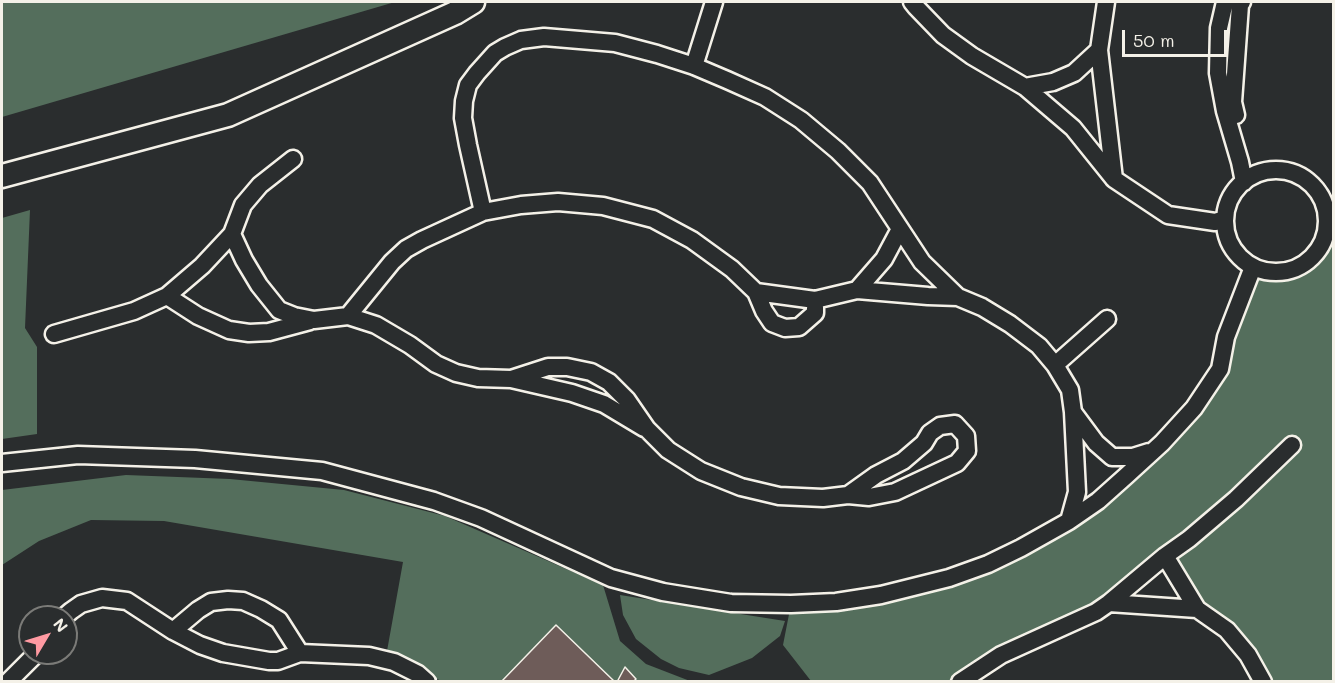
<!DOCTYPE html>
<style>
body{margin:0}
#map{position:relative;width:1335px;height:683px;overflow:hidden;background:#2a2d2e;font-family:Mali,sans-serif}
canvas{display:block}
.frame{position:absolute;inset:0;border:3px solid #f4f1e8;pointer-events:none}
.north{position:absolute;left:18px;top:605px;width:60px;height:60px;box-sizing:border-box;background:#2a2d2e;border:2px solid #7b7b78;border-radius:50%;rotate:52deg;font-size:16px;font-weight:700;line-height:24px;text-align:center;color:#f4f1e8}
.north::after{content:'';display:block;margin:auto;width:21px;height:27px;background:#ff9aa2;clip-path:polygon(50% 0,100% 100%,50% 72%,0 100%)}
.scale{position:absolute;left:1122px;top:30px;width:105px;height:27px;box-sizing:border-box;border:3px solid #f4f1e8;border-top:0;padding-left:8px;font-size:18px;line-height:21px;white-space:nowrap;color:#f4f1e8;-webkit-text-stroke:4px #2a2d2e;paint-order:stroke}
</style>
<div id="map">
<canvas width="1335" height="683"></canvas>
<div class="frame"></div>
<div class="north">N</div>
<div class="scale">50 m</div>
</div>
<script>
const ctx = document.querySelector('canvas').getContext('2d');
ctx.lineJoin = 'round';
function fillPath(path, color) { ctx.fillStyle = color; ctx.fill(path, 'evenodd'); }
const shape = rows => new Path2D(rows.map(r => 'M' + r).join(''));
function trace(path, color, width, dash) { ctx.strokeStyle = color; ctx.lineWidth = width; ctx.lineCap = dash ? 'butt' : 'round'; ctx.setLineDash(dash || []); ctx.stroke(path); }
const green = shape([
 [2,2,395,2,2,117],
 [30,210,25,328,37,347,37,434,2,439,2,218],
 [1327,227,1333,233,1333,681,1263,681,1197,609,1165,556,1109,603,960,681,811,681,783,645,791,604,949,578,1098,501,1220,370,1253,267,1269,272,1285,272,1301,266,1314,256,1323,243],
 [126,475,230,479,344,490,445,516,603,585,620,641,646,664,690,681,441,681,387,651,403,562,164,521,91,520,39,541,2,565,2,490],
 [620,595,785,621,780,636,752,658,709,675,679,668,661,659,636,639,623,615]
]);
const building = shape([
 [556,625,615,682,501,682,556,625],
 [625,667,636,679,633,682,617,682,625,667]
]);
const street = shape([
 [912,2,916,7,943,35,972,56,1025,87],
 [1106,2,1099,50,1114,179,1168,215,1215,222,1225,219],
 [1225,2,1219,28,1218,73,1225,111,1240,162,1244,182],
 [1099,50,1074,73,1053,82,1025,87,1073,128,1114,179],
 [694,66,714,2],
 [1236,115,1233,102,1240,5,1242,2],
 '1225 221a51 51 0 1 1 102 0a51 51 0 1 1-102 0Z',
 [483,212,468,145,463,118,464,101,468,85,477,73,495,53,505,47,521,40,544,37,615,43,657,54,694,66,727,80,765,97,801,120,838,151,870,183,922,262,958,297,982,307,1010,324,1039,346,1055,365,1070,390,1073,412,1096,443,1112,457,1133,457,1149,452],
 [232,234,244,260,259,285,279,310,294,316,314,320,348,316],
 [857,290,884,259,900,229],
 [756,292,815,300,857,290,928,296,958,297],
 [167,296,198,316,229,330,249,333,269,332,310,321],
 [815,300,815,313,799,327,785,328,772,323,764,311,756,292,732,269,692,240,653,219,603,206,558,202,521,205,483,212,422,240,406,249,392,262,348,316,376,325,410,345,436,364,456,373,478,378,511,379,548,367,567,367,591,372,609,382,627,400,647,429,668,450,701,471,741,487,779,496,823,498,848,495,869,497,895,492,957,463,967,451,966,436,955,424,940,426,930,433,924,443,903,461,876,475,848,495],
 [54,334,134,311,167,296,202,266,232,234,243,205,260,185,293,159],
 [1055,365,1107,319],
 [511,379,572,393,604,404,644,428],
 [2,463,78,455,195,459,322,471,434,501,481,518,611,578,663,592,731,603,791,604,836,602,881,595,949,578,988,564,1021,548,1069,521,1098,501,1126,476,1162,443,1194,408,1220,369,1226,337,1253,267],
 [1069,521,1077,492,1073,412],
 [1165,556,1197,609,1109,603,1165,556,1189,539,1236,499,1292,445],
 [1197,609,1227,630,1248,655,1263,682],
 [64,617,71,611,81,604,102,598,127,601,173,631,200,645,223,653,269,661,278,661,300,653,369,656,394,662,418,674,427,682],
 [173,631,198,610,211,602,228,600,243,601,261,609,279,620,300,653],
 [8,682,37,653],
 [960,682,1001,655,1096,612,1109,603]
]);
const secondary = shape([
 [2,176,228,115,455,13,473,2]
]);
fillPath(green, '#546e5c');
fillPath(building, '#6e5c59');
trace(building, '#f4f1e8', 1.5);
trace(street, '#f4f1e8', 21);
trace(secondary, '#f4f1e8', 27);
trace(street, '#2a2d2e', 16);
trace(secondary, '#2a2d2e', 22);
</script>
